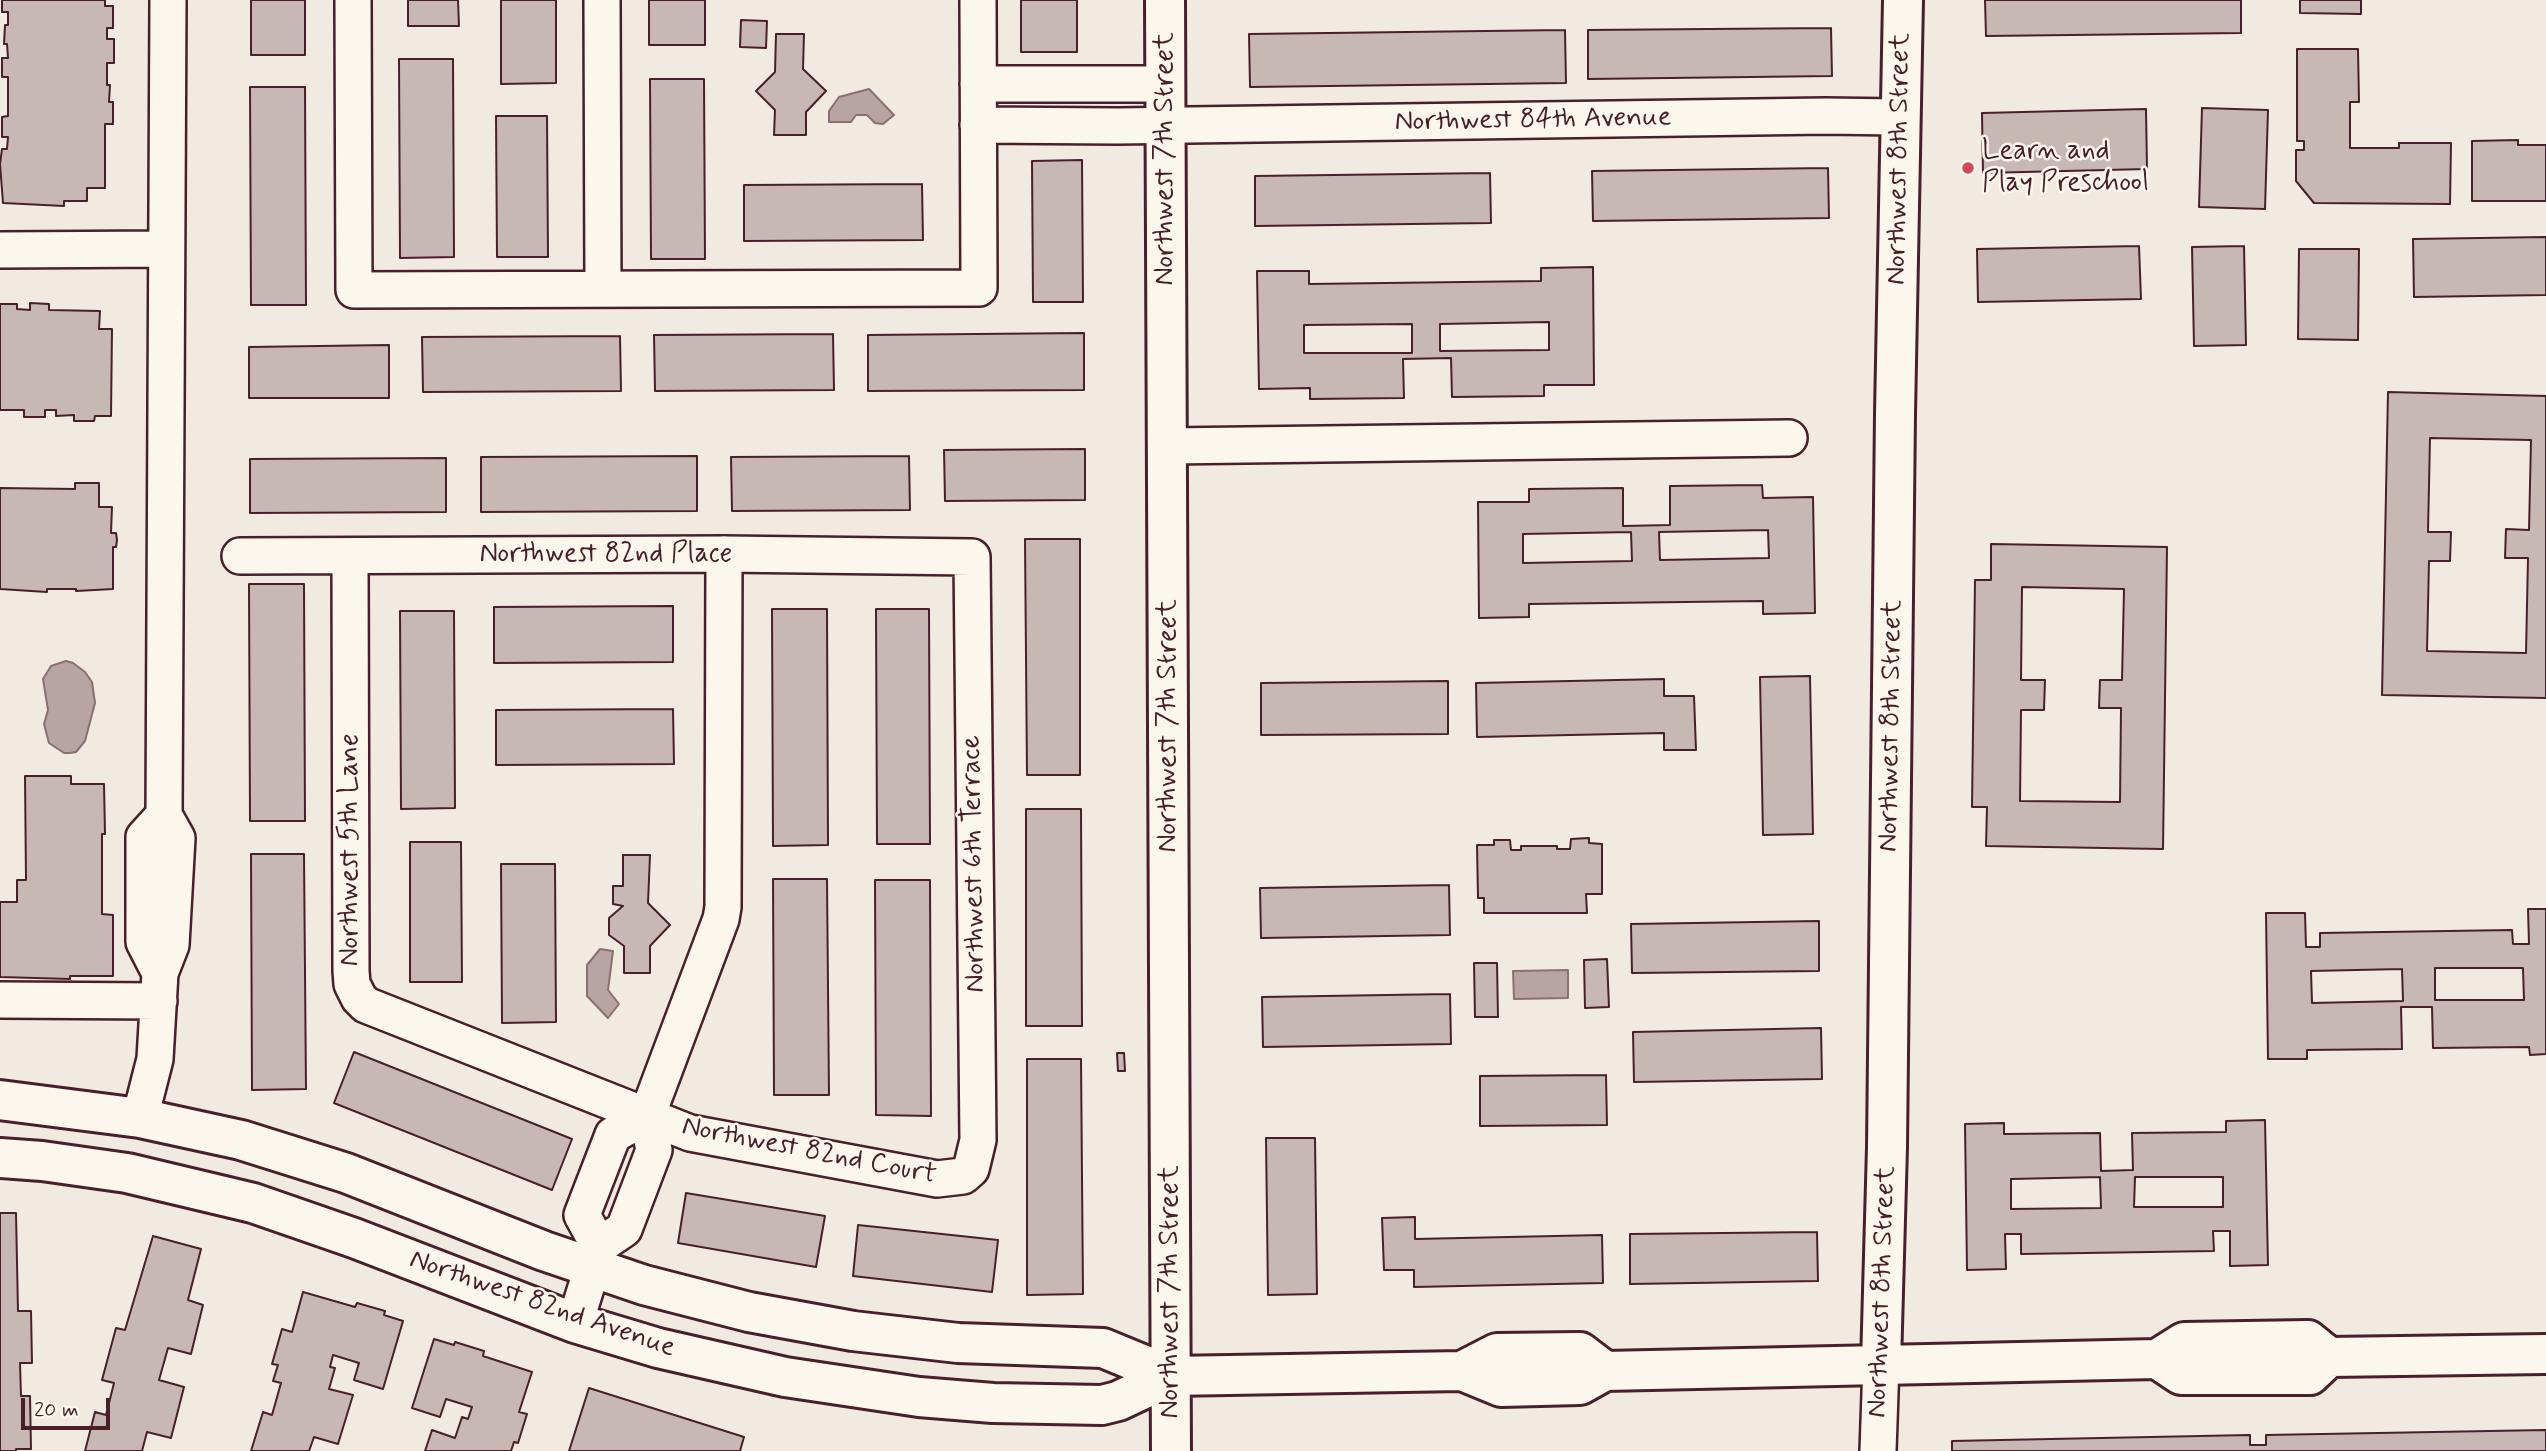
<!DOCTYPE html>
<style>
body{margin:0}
#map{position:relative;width:2546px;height:1451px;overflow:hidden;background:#f0eae0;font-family:Mynerve,sans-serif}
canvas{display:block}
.scale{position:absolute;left:21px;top:1398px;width:89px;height:32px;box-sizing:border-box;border:4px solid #4a1f2b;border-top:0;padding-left:9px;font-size:21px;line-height:24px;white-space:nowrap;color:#4a1f2b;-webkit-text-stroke:5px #fbf7ec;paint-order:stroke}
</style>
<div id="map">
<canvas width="2546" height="1451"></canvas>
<div class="scale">20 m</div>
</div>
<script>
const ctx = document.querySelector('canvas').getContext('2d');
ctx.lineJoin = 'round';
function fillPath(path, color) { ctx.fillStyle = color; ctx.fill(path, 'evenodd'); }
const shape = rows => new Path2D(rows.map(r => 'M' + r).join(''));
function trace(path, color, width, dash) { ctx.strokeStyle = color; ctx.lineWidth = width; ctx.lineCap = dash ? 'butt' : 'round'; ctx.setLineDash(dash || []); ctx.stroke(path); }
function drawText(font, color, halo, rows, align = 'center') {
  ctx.font = font + ' Mynerve,sans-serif'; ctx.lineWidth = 5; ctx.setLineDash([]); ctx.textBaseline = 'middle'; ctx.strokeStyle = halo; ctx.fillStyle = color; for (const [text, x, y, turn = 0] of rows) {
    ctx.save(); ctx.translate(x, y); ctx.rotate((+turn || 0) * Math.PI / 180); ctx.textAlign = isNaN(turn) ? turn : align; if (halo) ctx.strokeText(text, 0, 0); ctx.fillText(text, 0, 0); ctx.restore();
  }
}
const water = shape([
 [869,89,894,115,883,124,875,123,867,115,856,115,851,122,829,122,829,111,839,97,869,89],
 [66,661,73,663,85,672,92,682,95,703,85,741,76,752,70,753,64,753,49,743,44,724,48,710,43,679,51,666,66,661],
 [600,949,613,951,608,990,619,1004,608,1018,587,996,587,965,600,949],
 [1568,970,1568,998,1514,999,1513,971,1568,970]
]);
const building = shape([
 [2,0,105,0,105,6,113,6,113,28,107,28,107,39,114,39,114,63,107,63,107,85,110,85,109,102,113,102,113,124,105,124,105,188,87,188,87,201,64,201,64,206,3,203,0,164,2,149,7,149,8,137,2,137,2,117,8,116,8,77,2,77,2,58,8,58,7,44,4,44,5,25,8,25,8,12,2,12,2,0],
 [251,0,305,0,305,55,251,55,251,0],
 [408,0,458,0,459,26,408,26,408,0],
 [501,0,556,0,556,83,501,84,501,0],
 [649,0,705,0,705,45,649,45,649,0],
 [1021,0,1077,0,1077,52,1021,52,1021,0],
 [1985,0,2241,0,2241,33,1986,36,1985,0],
 [2300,0,2361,0,2361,14,2300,13,2300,0],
 [741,20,767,21,766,48,740,47,741,20],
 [1831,28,1832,76,1588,79,1588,30,1831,28],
 [1565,30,1566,83,1250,87,1249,34,1565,30],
 [776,34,804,34,803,69,826,91,806,112,806,135,774,135,775,110,756,91,775,72,776,34],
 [2297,49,2358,49,2359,102,2350,102,2350,148,2399,148,2399,143,2451,143,2450,204,2314,203,2296,181,2296,150,2304,150,2304,141,2297,141,2297,49],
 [399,59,453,59,454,257,400,258,399,59],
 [650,79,704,79,705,259,651,259,650,79],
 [250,87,305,87,306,305,251,305,250,87],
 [2202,108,2268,110,2265,209,2199,207,2202,108],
 [2146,109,2147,169,1983,173,1982,113,2146,109],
 [496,116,547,116,548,257,497,257,496,116],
 [2518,140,2518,145,2546,145,2546,201,2472,201,2472,141,2518,140],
 [1082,160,1083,302,1033,302,1032,161,1082,160],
 [1828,168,1829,218,1593,221,1592,171,1828,168],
 [1490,173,1491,223,1255,226,1255,176,1490,173],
 [922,184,923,240,744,241,744,185,922,184],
 [2546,237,2546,295,2414,297,2413,239,2546,237],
 [2139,246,2141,299,1978,302,1977,249,2139,246],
 [2244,246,2246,345,2194,346,2192,247,2244,246],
 [2299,249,2359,249,2358,340,2298,339,2299,249],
 [1593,267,1594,385,1544,385,1544,396,1452,397,1451,358,1403,359,1404,398,1310,399,1310,388,1259,389,1257,271,1309,271,1309,284,1541,281,1541,268,1593,267],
 [1549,322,1549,350,1440,351,1440,324,1549,322],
 [1412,324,1412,353,1304,353,1304,325,1412,324],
 [30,303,49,304,49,310,100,311,99,329,112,329,111,416,95,416,94,421,74,421,74,415,56,416,56,410,45,410,45,417,24,417,24,410,0,410,0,304,17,304,17,309,30,310,30,303],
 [1084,333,1084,390,868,391,868,335,1084,333],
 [833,334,834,390,655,391,654,335,833,334],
 [620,336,621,391,423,392,422,337,620,336],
 [389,345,389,398,249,398,249,347,389,345],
 [2388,392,2546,396,2546,698,2382,695,2388,392],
 [2430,438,2531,440,2529,530,2506,529,2505,558,2528,558,2526,653,2427,651,2429,561,2450,561,2451,532,2428,532,2430,438],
 [1085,449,1085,500,945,501,944,450,1085,449],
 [697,456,697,511,481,512,481,457,697,456],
 [909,456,910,510,732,511,731,457,909,456],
 [446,458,446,512,250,513,250,459,446,458],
 [75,483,99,483,99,507,112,507,111,533,116,533,117,540,116,547,113,547,113,589,76,591,76,589,47,589,47,592,0,589,0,488,75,489,75,483],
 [1762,485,1763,498,1813,497,1815,613,1763,614,1763,601,1529,604,1529,617,1479,618,1478,502,1529,502,1529,489,1623,488,1623,526,1670,525,1670,486,1762,485],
 [1768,530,1769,558,1660,560,1659,532,1768,530],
 [1631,532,1632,561,1523,563,1523,534,1631,532],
 [1025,539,1080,539,1080,775,1027,775,1025,539],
 [1991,544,2167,547,2163,849,1986,846,1987,807,1972,807,1975,580,1991,580,1991,544],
 [2022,587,2124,589,2122,680,2100,680,2099,708,2121,708,2120,802,2020,801,2021,710,2044,710,2045,680,2021,680,2022,587],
 [249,584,304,584,305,821,250,821,249,584],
 [673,606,673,662,494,663,494,607,673,606],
 [772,609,827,609,828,845,773,846,772,609],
 [876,609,929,609,930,844,877,844,876,609],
 [400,611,454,611,455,808,401,809,400,611],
 [1810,676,1813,834,1763,835,1760,677,1810,676],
 [1664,679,1664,696,1694,696,1696,750,1664,750,1664,733,1477,737,1476,683,1664,679],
 [1448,681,1448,734,1261,735,1261,683,1448,681],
 [673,709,674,764,496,765,496,710,673,709],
 [25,776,71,776,71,784,104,784,105,834,102,834,102,914,113,915,113,976,70,976,70,979,0,977,0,902,17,902,17,880,26,880,25,776],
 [1026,809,1081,809,1082,1026,1026,1026,1026,809],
 [1589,838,1589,843,1602,844,1602,894,1586,894,1587,913,1484,913,1484,898,1478,898,1477,845,1494,845,1494,840,1510,840,1511,850,1521,850,1521,846,1557,846,1557,849,1570,849,1571,839,1589,838],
 [410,842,461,842,462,982,410,982,410,842],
 [251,854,304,854,306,1089,252,1090,251,854],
 [623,855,650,855,648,903,670,925,650,946,650,973,624,973,624,946,609,935,609,918,623,906,613,904,613,886,623,886,623,855],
 [501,864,555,864,556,1022,502,1023,501,864],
 [773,879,827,879,829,1095,774,1095,773,879],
 [875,880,930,880,931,1116,876,1115,875,880],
 [1449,885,1450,935,1261,938,1260,888,1449,885],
 [2528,909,2546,909,2546,1054,2530,1055,2529,1047,2433,1048,2432,1007,2401,1007,2402,1049,2307,1050,2307,1059,2268,1059,2266,913,2305,913,2306,947,2320,947,2320,933,2512,930,2513,944,2529,944,2528,909],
 [2435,968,2523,968,2524,1000,2435,1000,2435,968],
 [2402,969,2403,1001,2312,1003,2311,971,2402,969],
 [1819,921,1819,971,1632,973,1631,924,1819,921],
 [1607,959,1609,1007,1585,1008,1584,960,1607,959],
 [1474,963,1497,963,1498,1017,1475,1017,1474,963],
 [1450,994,1451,1044,1263,1047,1262,997,1450,994],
 [1821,1028,1822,1079,1634,1082,1633,1032,1821,1028],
 [354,1052,572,1139,552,1190,334,1103,354,1052],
 [1117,1053,1124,1053,1125,1071,1118,1071,1117,1053],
 [1027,1059,1081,1059,1083,1294,1027,1295,1027,1059],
 [1606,1075,1607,1125,1480,1126,1480,1076,1606,1075],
 [2265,1120,2268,1265,2230,1266,2230,1231,2213,1231,2214,1251,2021,1254,2021,1234,2005,1234,2006,1269,1967,1270,1965,1124,2004,1123,2004,1134,2100,1133,2101,1171,2133,1170,2132,1133,2226,1132,2226,1121,2265,1120],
 [2100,1177,2101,1208,2011,1209,2011,1179,2100,1177],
 [2135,1177,2223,1177,2223,1207,2134,1207,2135,1177],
 [1266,1138,1315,1138,1317,1294,1268,1295,1266,1138],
 [686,1193,825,1216,816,1267,678,1243,686,1193],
 [0,1213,16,1213,18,1311,31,1311,32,1363,20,1363,21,1396,30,1396,31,1449,16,1449,16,1451,0,1451,0,1213],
 [1415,1217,1415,1239,1602,1235,1603,1283,1414,1287,1414,1270,1384,1270,1382,1218,1415,1217],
 [858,1225,998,1240,992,1292,853,1276,858,1225],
 [1817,1232,1818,1281,1630,1284,1630,1234,1817,1232],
 [153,1236,201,1249,188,1300,203,1305,191,1354,168,1348,159,1380,184,1387,171,1438,147,1432,142,1451,85,1451,95,1412,106,1415,114,1383,102,1380,116,1328,125,1330,153,1236],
 [303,1292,355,1307,357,1303,385,1311,384,1315,403,1321,383,1389,354,1380,359,1363,333,1355,330,1367,335,1368,329,1389,353,1395,338,1444,314,1437,309,1451,251,1451,263,1412,272,1415,281,1383,273,1381,278,1365,272,1364,282,1329,292,1332,303,1292],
 [434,1339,454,1345,455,1342,484,1351,483,1356,532,1372,519,1412,527,1414,518,1443,514,1442,511,1451,425,1451,432,1430,455,1438,462,1417,468,1419,472,1407,446,1399,440,1417,412,1408,434,1339],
 [589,1388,744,1437,740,1451,569,1451,589,1388],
 [2546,1430,2546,1451,1952,1451,1952,1441,2250,1435,2250,1445,2266,1445,2266,1435,2546,1430]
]);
const street = shape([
 [353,0,354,290,979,288,978,0],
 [602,0,603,289],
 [978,84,1165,84],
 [978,125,1118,126,1825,116,1900,117],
 [0,250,166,249],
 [1168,446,1789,438],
 [240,556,724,554,972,557,978,1140,971,1169,963,1176,937,1179,690,1133,366,1005,359,998,352,984,351,971,350,556],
 [160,973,144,942,144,837,164,815],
 [0,1000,159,1001],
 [647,1116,721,919,723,907,724,554],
 [140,1118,155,1059,160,973,171,945,177,838,164,815,168,0],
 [575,1323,599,1246,624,1229,654,1150,647,1116,613,1135,582,1215,599,1246],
 [1878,1451,1881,1364]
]);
const secondary = shape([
 [1165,0,1171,1451],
 [0,1100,140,1118,241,1140,346,1173,544,1251,644,1285,749,1312,853,1331,958,1343,1103,1348,1171,1376,1462,1371,1501,1387,1580,1385,1605,1371,1580,1352,1497,1353,1462,1371],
 [0,1158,42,1161,127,1173,253,1203,354,1238,575,1323,658,1348,785,1377,919,1397,993,1403,1102,1405,1118,1401,1171,1376],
 [2329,1357,2546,1354],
 [1881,1364,1887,1147,1895,414,1903,0],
 [1605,1371,2157,1359,2184,1342,2308,1340,2329,1357,2310,1375,2181,1375,2157,1359]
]);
const markers = [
 [1968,168,7,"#d1495b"]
];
const streetNames = [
 ["Northwest 84th Avenue",1533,121,-1],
 ["Northwest 7th Street",1166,159,-90],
 ["Northwest 8th Street",1900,159,-89],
 ["Northwest 82nd Place",606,555],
 ["Northwest 7th Street",1169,726,-90],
 ["Northwest 8th Street",1892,726,-89],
 ["Northwest 5th Lane",351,850,-90],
 ["Northwest 6th Terrace",975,864,-91],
 ["Northwest 82nd Court",809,1152,11],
 ["Northwest 7th Street",1171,1292,-90],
 ["Northwest 8th Street",1883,1292,-88],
 ["Northwest 82nd Avenue",542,1305,19]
];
const poiNames = [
 ["Learn and",1982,152],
 ["Play Preschool",1982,184]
];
fillPath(water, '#b8a4a2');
trace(water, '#8c6f72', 2);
fillPath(building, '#c8b8b3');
trace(building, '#4a1f2b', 2);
trace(street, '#4a1f2b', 40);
trace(secondary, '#4a1f2b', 44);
trace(street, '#fbf7ec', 35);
trace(secondary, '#fbf7ec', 38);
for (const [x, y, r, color] of markers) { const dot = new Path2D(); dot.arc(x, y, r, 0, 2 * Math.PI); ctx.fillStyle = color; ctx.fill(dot); trace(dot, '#fbf7ec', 2.5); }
drawText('28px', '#4a1f2b', '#fbf7ec', streetNames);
drawText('28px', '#4a1f2b', '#fbf7ec', poiNames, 'left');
</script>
